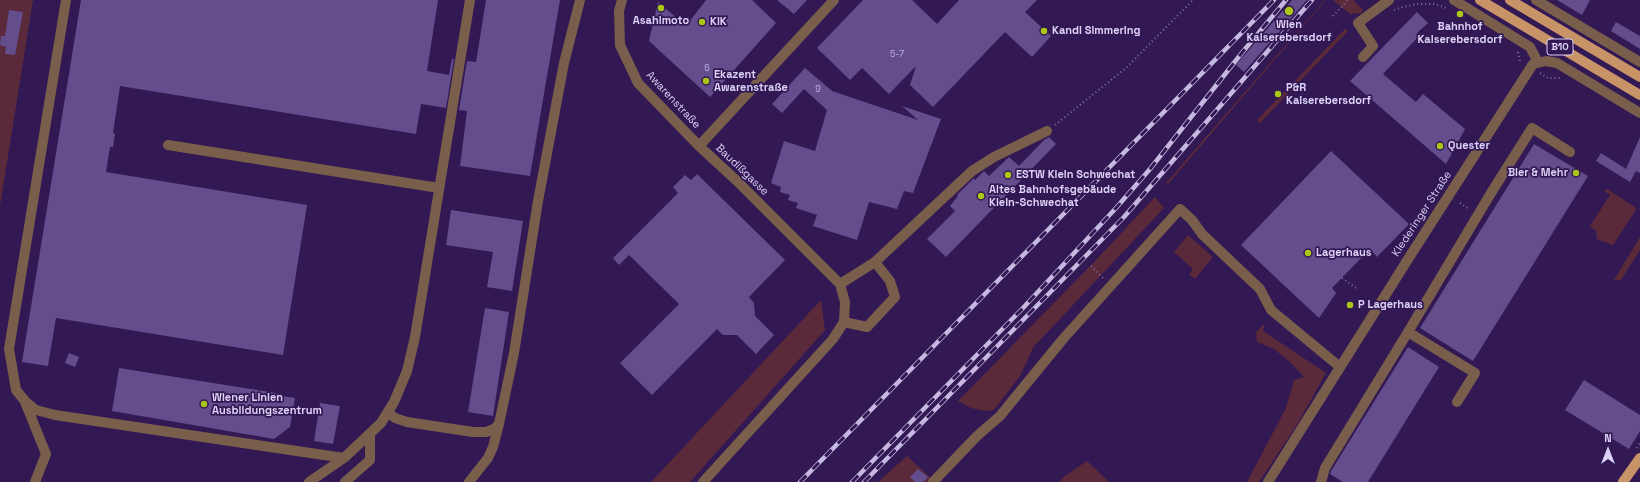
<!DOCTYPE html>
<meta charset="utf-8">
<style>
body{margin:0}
#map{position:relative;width:1640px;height:482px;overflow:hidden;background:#321954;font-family:"Space Grotesk",sans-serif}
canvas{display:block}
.north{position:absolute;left:1588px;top:430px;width:40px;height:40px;-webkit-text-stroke:3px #321954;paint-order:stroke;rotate:0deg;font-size:11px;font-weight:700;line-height:16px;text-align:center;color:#dcd1f6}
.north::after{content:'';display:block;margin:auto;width:14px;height:18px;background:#dcd1f6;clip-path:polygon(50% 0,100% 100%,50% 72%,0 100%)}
</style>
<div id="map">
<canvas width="1640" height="482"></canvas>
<div class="north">N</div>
</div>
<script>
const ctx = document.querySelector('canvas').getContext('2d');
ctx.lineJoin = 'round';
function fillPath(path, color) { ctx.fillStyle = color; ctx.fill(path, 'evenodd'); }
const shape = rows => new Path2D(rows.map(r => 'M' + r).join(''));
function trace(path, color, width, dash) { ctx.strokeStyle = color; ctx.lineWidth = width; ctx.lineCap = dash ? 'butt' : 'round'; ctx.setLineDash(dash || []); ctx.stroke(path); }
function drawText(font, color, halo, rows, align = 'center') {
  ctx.font = font + ' "Space Grotesk",sans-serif'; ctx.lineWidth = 3.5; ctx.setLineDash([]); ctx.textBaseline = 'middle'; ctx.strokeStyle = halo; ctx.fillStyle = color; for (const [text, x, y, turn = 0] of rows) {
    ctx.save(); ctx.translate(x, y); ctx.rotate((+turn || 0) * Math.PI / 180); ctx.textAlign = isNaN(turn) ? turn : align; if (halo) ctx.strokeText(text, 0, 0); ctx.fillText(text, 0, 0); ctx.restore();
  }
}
const green = shape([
 [0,0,33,0,0,206],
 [1325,0,1326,0,1168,184,1166,183],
 [1333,0,1353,0,1363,10,1361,13,1356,14,1353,13,1351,15],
 [1345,29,1347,29,1347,32,1260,123,1258,122,1257,120],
 [1607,189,1635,207,1636,210,1613,245,1597,239,1596,231,1590,226,1610,195,1604,191],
 [1155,197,1164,208,1043,337,1034,346,1020,376,994,410,985,411,971,408,958,401,1097,259],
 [1188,235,1213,257,1195,279,1189,275,1193,269,1174,252],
 [1640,237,1640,250,1621,280,1614,280],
 [821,300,825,330,690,482,651,482],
 [1265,323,1263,331,1326,373,1298,423,1259,482,1247,482,1286,408,1294,380,1304,377,1291,363,1274,349,1257,342,1256,332],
 [907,456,931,478,928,482,878,482],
 [1087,461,1109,482,1059,482,1065,476]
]);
const building = shape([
 [81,0,438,0,427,71,449,75,452,59,454,59,446,108,421,104,416,134,120,86,113,133,115,134,113,147,110,147,106,172,307,205,283,355,56,318,48,366,22,362],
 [486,0,560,0,530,176,460,166,467,111,459,110,467,61,476,62],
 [706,0,752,0,776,23,710,97,649,41,658,2,686,26],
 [777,0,807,0,794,14],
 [863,0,912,0,937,24,959,0,1037,0,1025,12,1051,36,1032,57,1005,32,933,107,910,85,916,66,889,94,862,68,850,80,817,48],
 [1292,0,1307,0,1244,72,1236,65],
 [1557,0,1590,0,1582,15],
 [9,10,23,12,15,55,5,54,6,47,0,45,1,36,5,36],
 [1417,12,1428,23,1417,33,1419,36,1383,74,1416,102,1423,94,1465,129,1446,164,1350,81],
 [1616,22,1640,36,1640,49,1611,31],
 [805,68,832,91,918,120,902,106,941,119,913,193,904,191,897,209,869,202,857,240,813,226,817,215,796,208,798,203,788,200,790,195,780,192,781,187,771,183,784,141,815,151,827,110,804,89,782,113,772,104],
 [1049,137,1056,144,946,257,927,239,955,211,950,206,958,196,957,195,974,178,975,180,984,171,989,176,1009,157,1019,166,1044,140],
 [1640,137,1640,173,1636,171,1630,182,1596,161,1601,153,1626,169],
 [1534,144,1588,176,1473,361,1420,328],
 [1331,151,1409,224,1377,257,1370,249,1332,288,1336,293,1319,318,1241,245],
 [697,174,785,260,749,297,754,303,755,316,774,335,756,354,737,335,723,335,717,329,652,395,620,363,679,304,629,255,619,265,613,258,678,193,673,187,685,175,691,180],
 [451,210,523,221,512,291,487,287,493,252,446,245],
 [485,308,509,312,493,416,468,412],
 [1408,347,1439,367,1368,482,1343,482,1330,474,1331,471],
 [69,353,79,357,75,367,65,363],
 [119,368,282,394,282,396,295,398,290,427,274,439,112,411],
 [1584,380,1640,415,1640,431,1629,449,1565,410],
 [320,403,340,406,333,444,314,441],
 [918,469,928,477,923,482,915,482,910,477]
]);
const path = shape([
 [1394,10,1403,7,1417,4,1435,4,1446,8],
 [1333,16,1348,0],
 [1518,52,1520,61,1522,63],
 [1540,73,1548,78,1560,78],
 [1055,125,1126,68,1193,0],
 [1460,203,1469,209],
 [1091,266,1103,278],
 [1342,278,1357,289],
 [1637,448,1640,443]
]);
const minor = shape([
 [66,0,9,349,16,390,25,401,36,410,55,415,344,458],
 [622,0,619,11,620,45,638,83,699,146,737,181,840,284,845,302,844,322,833,339,703,482],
 [1454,0,1530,47,1538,62],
 [1536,0,1640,62],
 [1363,57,1373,46,1358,23,1389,0],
 [168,145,439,188],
 [699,146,834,0],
 [840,284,875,262,972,171,994,157,1047,131],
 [844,322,867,327,895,297,890,281,875,262],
 [1408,332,1491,193,1532,128,1570,152],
 [25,402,46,454,35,482],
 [389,413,395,418,407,422,473,432,486,432,494,429,499,424,514,353,538,201,564,63,580,0],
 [309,482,344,458,381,423,394,402,407,371,415,337,470,0],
 [345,482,370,460,370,435],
 [469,482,488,458,493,447,499,424],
 [933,482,977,436,1000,416,1063,339,1180,209,1192,220,1202,234,1260,289,1271,310,1340,367],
 [1268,482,1410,256,1533,64,1546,61,1557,63,1640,113],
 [1321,482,1325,468,1408,332,1475,373,1457,402]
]);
const major = shape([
 [1480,0,1640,95],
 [1510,0,1640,77],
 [1623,482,1640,458]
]);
const rail = shape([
 [800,482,1274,0],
 [852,482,1023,308,1116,208,1150,169,1241,54,1286,0],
 [864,482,1124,217,1312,0]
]);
const markers = [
 [661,8,4,"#abc615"],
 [1289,11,5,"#abc615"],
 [1460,14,4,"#abc615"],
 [702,22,4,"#abc615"],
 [1044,31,4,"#abc615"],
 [706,81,4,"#abc615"],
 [1278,94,4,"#abc615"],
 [1440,146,4,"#abc615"],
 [1576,173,4,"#abc615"],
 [1008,175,4,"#abc615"],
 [981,196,4,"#abc615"],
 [1308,253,4,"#abc615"],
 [1350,305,4,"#abc615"],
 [204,404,4,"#abc615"]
];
const numberNames = [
 ["5-7",897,55],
 ["6",707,69],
 ["9",818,90]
];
const shields = [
 [1560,47,26]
];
const shieldNames = [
 ["B10",1560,47]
];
const poiNames = [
 ["Asahimoto",661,21,"center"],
 ["KiK",710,22],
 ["Wien",1289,25,"center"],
 ["Kaiserebersdorf",1289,38,"center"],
 ["Bahnhof",1460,27,"center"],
 ["Kaiserebersdorf",1460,40,"center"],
 ["Kandl Simmering",1052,31],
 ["Ekazent",714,75],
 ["Awarenstraße",714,88],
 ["P&R",1286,88],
 ["Kaiserebersdorf",1286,101],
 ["Quester",1448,146],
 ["Bier & Mehr",1568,173,"right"],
 ["ESTW Klein Schwechat",1016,175],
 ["Altes Bahnhofsgebäude",989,190],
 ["Klein-Schwechat",989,203],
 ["Lagerhaus",1316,253],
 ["P Lagerhaus",1358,305],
 ["Wiener Linien",212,398],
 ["Ausbildungszentrum",212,411]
];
const streetNames = [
 ["Awarenstraße",673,100,47],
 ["Baudißgasse",742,170,44],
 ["Klederinger Straße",1422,214,-57]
];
fillPath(green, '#5a293a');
fillPath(building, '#644d8d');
trace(path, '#816fa0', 2, [1, 3]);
trace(minor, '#795f4b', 10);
trace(major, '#c99368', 10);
trace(rail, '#c5b9e1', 4.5);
trace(rail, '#321954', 3, [9]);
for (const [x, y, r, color] of markers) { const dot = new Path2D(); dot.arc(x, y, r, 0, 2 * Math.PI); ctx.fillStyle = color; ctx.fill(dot); trace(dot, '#321954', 1.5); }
drawText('9px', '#beb0dc', null, numberNames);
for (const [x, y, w] of shields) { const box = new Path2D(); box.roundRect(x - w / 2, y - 8, w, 16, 3); ctx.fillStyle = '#321954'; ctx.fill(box); trace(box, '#dcd1f6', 1); }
drawText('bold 10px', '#dcd1f6', null, shieldNames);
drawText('bold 11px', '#dcd1f6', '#321954', poiNames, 'left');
drawText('11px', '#dcd1f6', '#321954', streetNames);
</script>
